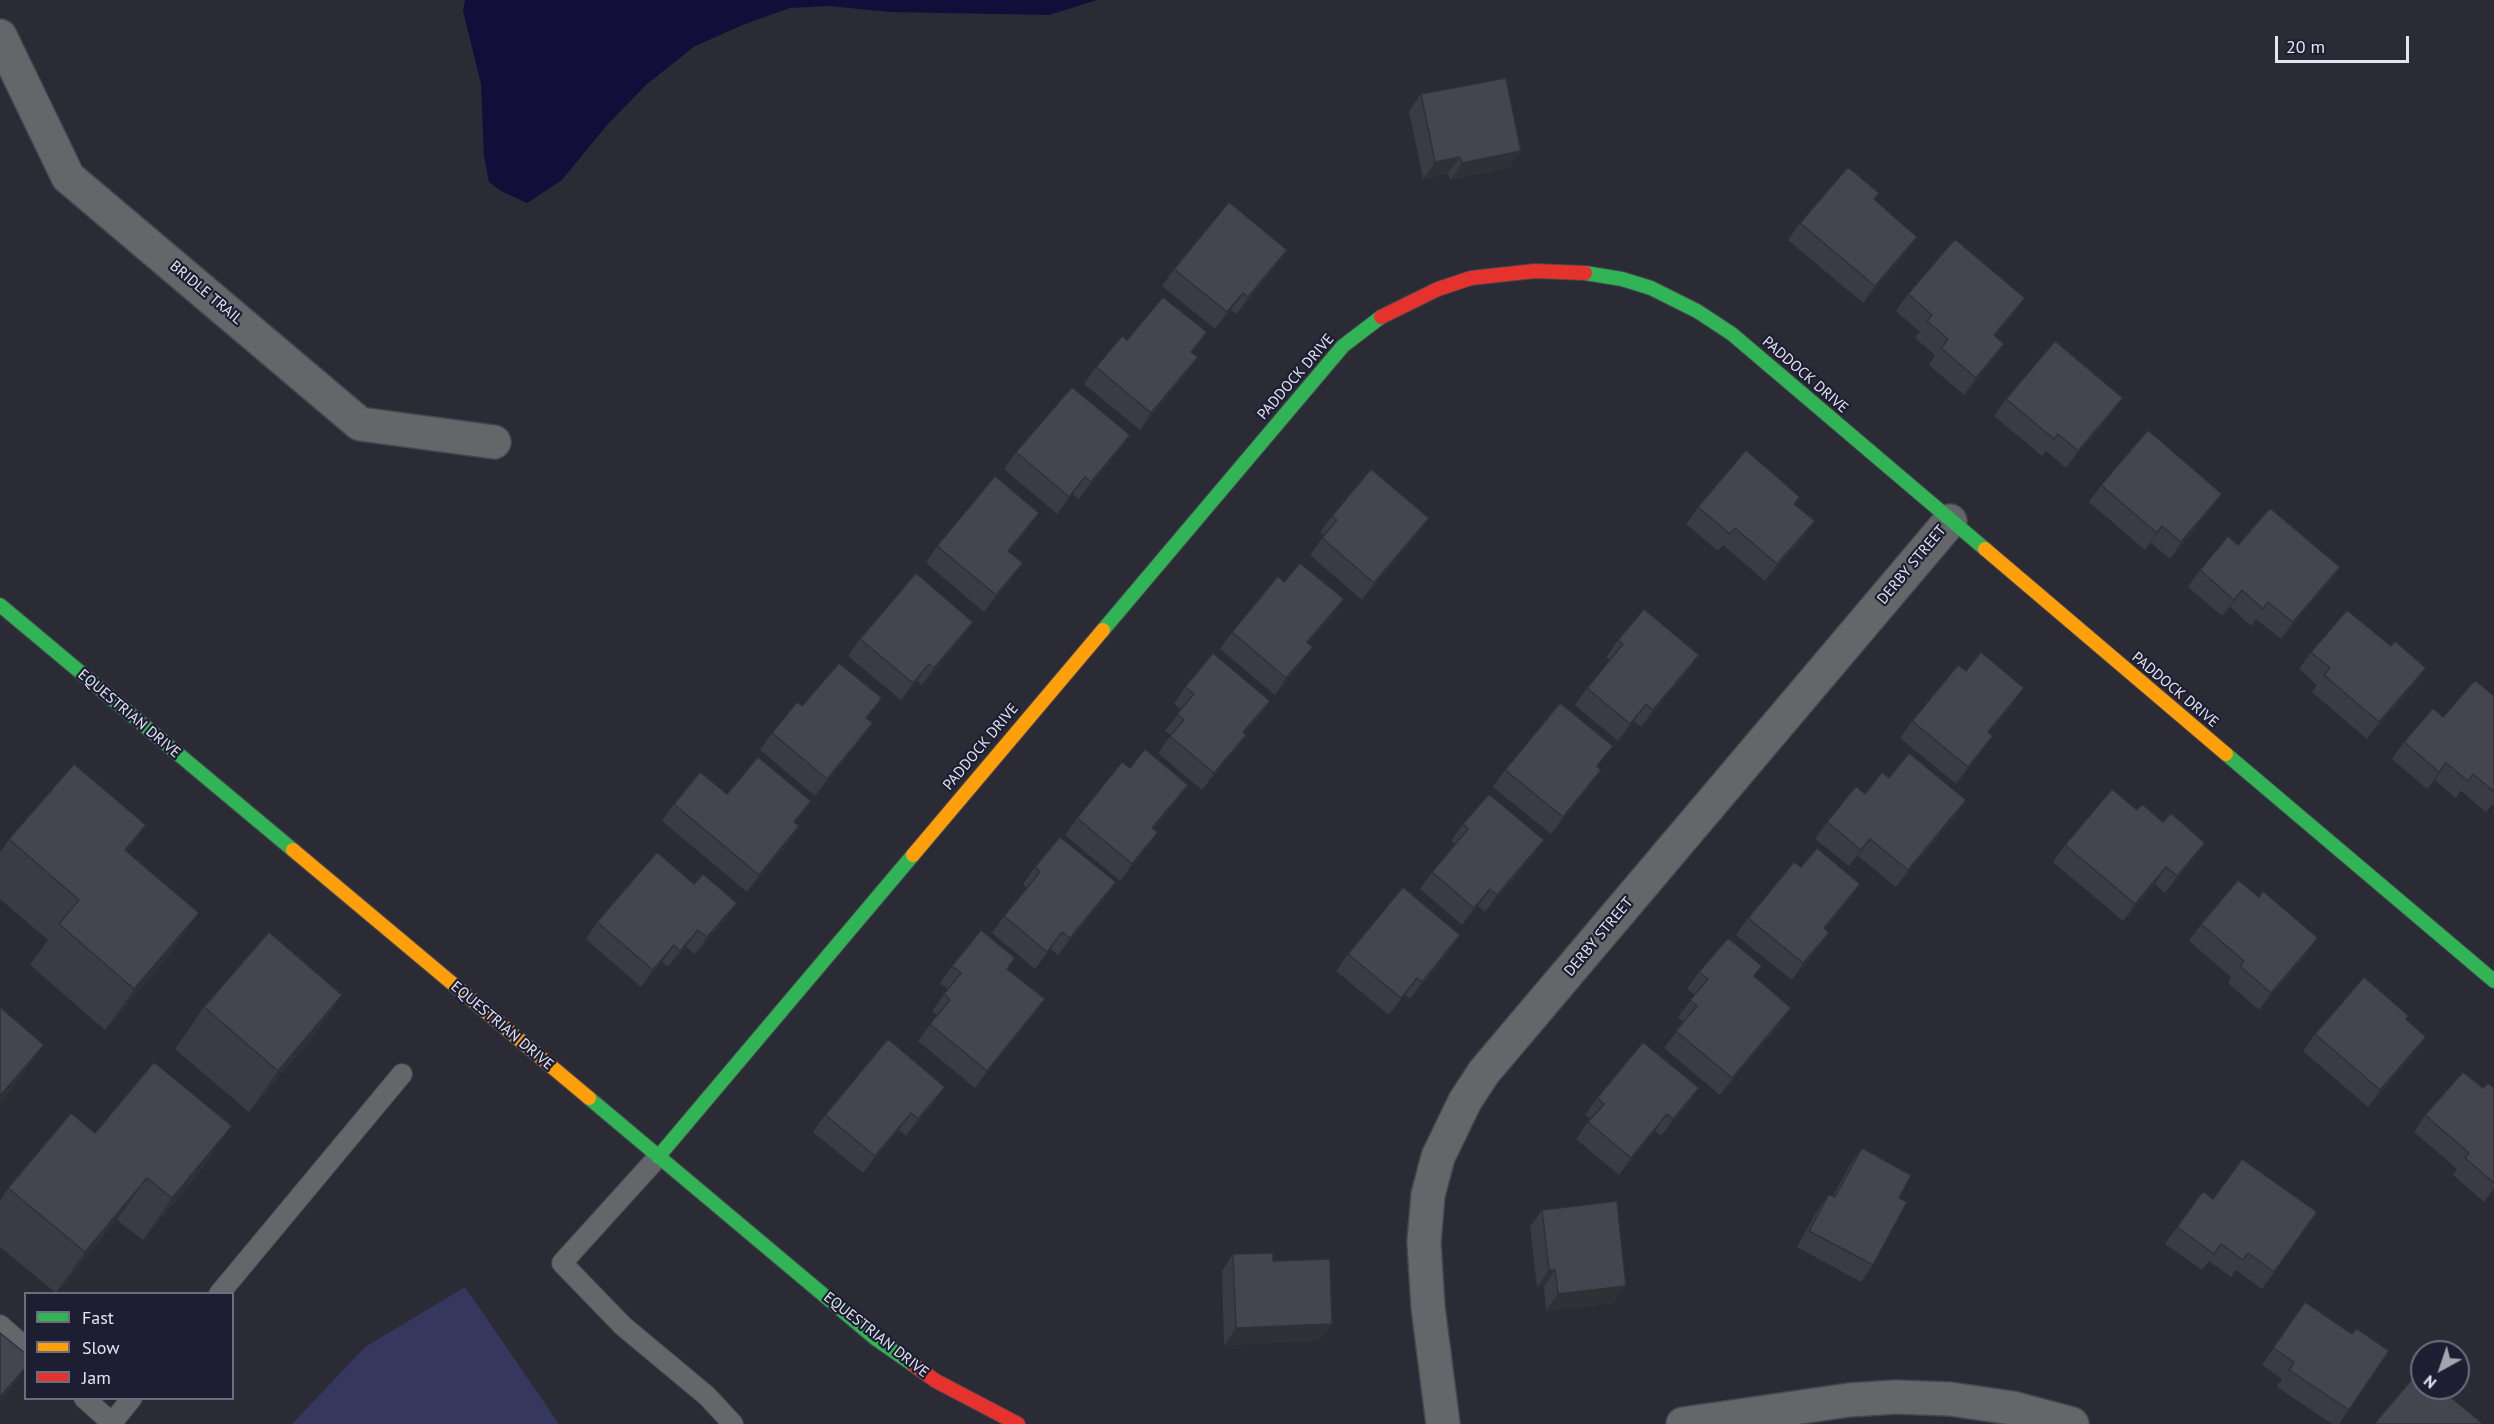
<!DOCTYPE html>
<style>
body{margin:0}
#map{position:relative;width:2494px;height:1424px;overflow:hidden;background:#2b2b36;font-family:"PT Sans",sans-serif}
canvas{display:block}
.legend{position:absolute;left:24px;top:1292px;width:210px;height:108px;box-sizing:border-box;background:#1d1e31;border:2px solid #6c6e7e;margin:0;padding:8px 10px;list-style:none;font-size:18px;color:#e3e5f2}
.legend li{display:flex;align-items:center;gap:12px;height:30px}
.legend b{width:30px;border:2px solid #6c6e7e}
.north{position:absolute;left:2410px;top:1340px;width:60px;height:60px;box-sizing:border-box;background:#1d1e31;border:2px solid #6c6e7e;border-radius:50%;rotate:220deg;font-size:16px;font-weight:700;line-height:24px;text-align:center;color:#e3e5f2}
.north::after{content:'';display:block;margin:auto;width:21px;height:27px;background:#a3a4b0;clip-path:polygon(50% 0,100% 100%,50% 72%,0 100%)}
.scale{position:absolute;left:2275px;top:36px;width:134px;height:27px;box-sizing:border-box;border:3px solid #e3e5f2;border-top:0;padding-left:8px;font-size:18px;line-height:21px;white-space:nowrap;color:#e3e5f2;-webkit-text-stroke:4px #1d1e31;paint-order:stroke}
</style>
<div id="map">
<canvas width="2494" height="1424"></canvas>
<ul class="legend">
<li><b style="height:8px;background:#30b455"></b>Fast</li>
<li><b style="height:8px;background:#ff9f0a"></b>Slow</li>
<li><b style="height:8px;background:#e5322d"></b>Jam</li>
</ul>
<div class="north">N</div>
<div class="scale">20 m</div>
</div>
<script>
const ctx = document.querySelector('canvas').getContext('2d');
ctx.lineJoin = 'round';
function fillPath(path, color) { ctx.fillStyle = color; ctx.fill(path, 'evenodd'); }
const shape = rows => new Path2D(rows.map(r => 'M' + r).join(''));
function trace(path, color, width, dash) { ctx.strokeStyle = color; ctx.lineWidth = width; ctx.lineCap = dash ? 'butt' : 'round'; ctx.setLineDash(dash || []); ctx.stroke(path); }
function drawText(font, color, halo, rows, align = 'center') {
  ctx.font = font + ' "PT Sans",sans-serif'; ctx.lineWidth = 4.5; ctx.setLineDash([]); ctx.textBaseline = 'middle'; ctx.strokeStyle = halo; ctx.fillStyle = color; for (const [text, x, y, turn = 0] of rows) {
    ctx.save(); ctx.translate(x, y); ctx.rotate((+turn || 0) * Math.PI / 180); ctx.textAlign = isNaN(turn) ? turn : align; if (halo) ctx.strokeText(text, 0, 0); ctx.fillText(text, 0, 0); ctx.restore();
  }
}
const green = shape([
 [465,1287,559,1424,292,1424,365,1347]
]);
const water = shape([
 [465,0,1097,0,1049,15,890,12,829,6,790,8,745,24,695,46,647,84,607,125,562,180,527,203,501,191,489,182,484,156,481,84,463,11]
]);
const lane = shape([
 [658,1157,562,1263,623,1326,707,1396,733,1424],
 [219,1294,402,1074],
 [0,1325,26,1348],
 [84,1398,112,1423],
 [111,1424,132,1398]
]);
const street = shape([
 [0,36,68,177,360,424,494,442],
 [1443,1424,1428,1307,1424,1242,1428,1195,1438,1157,1465,1101,1484,1072,1950,521],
 [1683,1424,1849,1400,1896,1397,1950,1399,2012,1408,2072,1424]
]);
const fast = shape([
 [1585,273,1622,279,1651,288,1697,311,1732,334,1985,549],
 [0,605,293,850],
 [1103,630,1343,346,1381,317],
 [2226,754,2494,981],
 [589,1098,876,1339,915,1366],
 [658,1157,913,855]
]);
const slow = shape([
 [1985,549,2226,754],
 [293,850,589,1098],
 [913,855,1103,630]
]);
const jam = shape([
 [1381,317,1438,289,1471,278,1535,271,1585,273],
 [915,1366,936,1381,1018,1424]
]);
const wall = shape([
 [1421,94,1521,151,1509,168,1450,180,1448,174,1423,179,1409,111],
 [1874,200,1917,237,1905,254,1863,303,1788,240,1800,223],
 [1287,250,1275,267,1237,314,1231,310,1215,329,1162,286,1174,269],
 [1908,294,2013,315,1995,336,1992,361,1964,395,1929,365,1935,355,1915,338,1920,332,1896,311],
 [1195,349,1192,353,1186,374,1140,430,1084,384,1096,367],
 [2006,399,2111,415,2066,468,2046,451,2042,456,1994,416],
 [1130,435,1118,452,1079,499,1073,494,1057,514,1004,469,1016,452],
 [2101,485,2210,511,2170,559,2151,543,2145,550,2089,502],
 [1800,497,1795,504,1815,521,1803,538,1765,581,1723,545,1718,551,1686,524,1698,507],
 [1332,516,1417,535,1362,600,1310,555,1324,536,1320,532],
 [1027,530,1009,552,1011,580,984,612,926,563,937,546],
 [2238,545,2340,567,2328,584,2281,639,2256,619,2251,626,2230,607,2222,616,2188,587,2200,570],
 [1284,582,1344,599,1332,616,1308,643,1301,664,1275,695,1220,649,1232,632],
 [973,622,961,639,922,685,917,681,901,700,848,656,860,639],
 [1618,640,1699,655,1687,672,1641,727,1634,721,1618,741,1575,705,1587,688,1610,660,1606,657],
 [2391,646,2426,668,2414,685,2367,739,2312,692,2317,685,2299,669,2311,652],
 [1966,671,2012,705,1989,733,1981,753,1956,784,1900,738,1912,721],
 [1185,687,1270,701,1258,718,1244,733,1246,735,1234,752,1202,790,1158,753,1171,735,1165,731,1181,710,1174,704],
 [2494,696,2494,803,2486,812,2461,791,2456,798,2435,780,2427,789,2392,759,2404,742,2443,717],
 [802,706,867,718,861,740,815,796,760,750,772,733],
 [1130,768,1188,785,1176,802,1154,829,1158,832,1146,849,1120,881,1065,835,1077,818],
 [1505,770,1589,787,1551,834,1493,787],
 [1889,778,1966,800,1955,817,1896,887,1858,856,1849,866,1815,839,1827,822,1865,794],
 [727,794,811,801,795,823,799,826,788,843,747,892,662,821,674,804],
 [1463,824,1544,840,1532,857,1485,912,1478,906,1462,925,1420,889,1432,872,1455,844,1451,841],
 [146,825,127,852,170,954,105,1030,30,965,48,940,0,899,0,852,9,839],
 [2065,845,2193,859,2165,893,2155,884,2123,921,2053,862],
 [1035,867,1116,882,1104,899,1058,955,1050,949,1035,969,992,933,1004,916,1027,888,1023,884],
 [1801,867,1860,884,1848,901,1825,929,1817,949,1792,980,1736,935,1748,918],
 [694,884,737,903,725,920,695,954,686,947,668,967,662,962,641,987,586,939,597,922],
 [2259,897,2318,938,2306,955,2259,1010,2228,983,2231,977,2189,941,2201,924],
 [1449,952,1410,999,1405,995,1389,1015,1336,971,1348,954],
 [1015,958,1008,969,1045,999,1033,1016,975,1088,918,1041,937,1015,932,1011,948,989,940,983,952,966],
 [1699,972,1754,977,1791,1008,1779,1025,1720,1095,1664,1048,1684,1022,1678,1017,1695,995,1687,989],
 [342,995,313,1037,249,1112,175,1049,204,1007],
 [2407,1019,2414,1054,2368,1107,2303,1051,2315,1034],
 [945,1087,933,1104,906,1136,899,1130,863,1173,813,1132,825,1115],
 [1699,1088,1687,1105,1661,1136,1655,1131,1619,1175,1576,1139,1590,1119,1585,1115,1597,1098],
 [2483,1088,2494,1088,2494,1190,2484,1202,2453,1175,2457,1169,2414,1132,2425,1115],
 [95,1133,203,1168,143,1240,117,1220,56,1293,0,1247,0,1201,8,1188],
 [1862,1148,1899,1198,1873,1265,1861,1282,1797,1247,1817,1211,1829,1194,1833,1196,1850,1165],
 [2203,1191,2213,1199,2317,1212,2262,1289,2236,1270,2231,1277,2209,1261,2202,1270,2165,1244],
 [1542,1210,1614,1303,1546,1311,1544,1287,1537,1287,1530,1227],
 [1233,1254,1273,1261,1320,1341,1224,1345,1222,1271],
 [2305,1302,2352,1334,2389,1351,2339,1424,2332,1424,2277,1387,2282,1379,2262,1365]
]);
const shadedWall = shape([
 [1521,151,1509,168,1450,180,1462,163],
 [1460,157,1448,174,1423,179,1435,162],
 [1917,237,1905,254,1863,303,1875,286],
 [1287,250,1275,267,1237,314,1248,297],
 [1243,293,1231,310,1215,329,1227,312],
 [2025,298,2013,315,1982,352,1994,335],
 [1207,332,1195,349,1179,369,1191,352],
 [2004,344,1992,361,1964,395,1976,378],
 [1198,357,1186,374,1140,430,1151,413],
 [2123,398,2111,415,2066,468,2078,451],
 [1130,435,1118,452,1079,499,1091,482],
 [1085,477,1073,494,1057,514,1069,497],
 [2222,494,2210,511,2170,559,2181,542],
 [1039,513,1027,530,996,568,1008,551],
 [1429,518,1417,535,1362,600,1374,583],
 [1815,521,1803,538,1765,581,1777,564],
 [2162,526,2151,543,2145,550,2157,533],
 [1023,563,1011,580,984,612,996,595],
 [2340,567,2328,584,2281,639,2293,622],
 [2242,590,2230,607,2222,616,2234,600],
 [1344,599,1332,616,1295,659,1307,642],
 [973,622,961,639,922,685,934,668],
 [1313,647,1301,664,1275,695,1286,678],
 [1699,655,1687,672,1641,727,1653,710],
 [929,664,917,681,901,700,913,683],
 [2426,668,2414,685,2367,739,2379,722],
 [2024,688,2012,705,1976,749,1988,732],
 [1270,701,1258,718,1231,749,1243,732],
 [1646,704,1634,721,1618,741,1630,724],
 [873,723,861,740,815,796,827,779],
 [1246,735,1234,752,1202,790,1214,773],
 [1993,736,1981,753,1956,784,1968,767],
 [2446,763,2435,780,2427,789,2439,772],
 [1601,770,1589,787,1551,834,1563,817],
 [1188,785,1176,802,1141,845,1152,828],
 [1966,800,1955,817,1896,887,1908,870],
 [811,801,799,818,782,838,794,822],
 [146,825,117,867,125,850],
 [799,826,788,843,747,892,759,875],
 [1158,832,1146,849,1120,881,1132,864],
 [1870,839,1858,856,1849,866,1861,850],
 [1544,840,1532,857,1485,912,1497,895],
 [2205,843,2193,859,2165,893,2177,876],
 [2166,867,2155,884,2123,921,2135,904],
 [1116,882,1104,899,1058,955,1070,938],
 [1860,884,1848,901,1812,945,1824,928],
 [1490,889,1478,906,1462,925,1474,908],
 [737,903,725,920,695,954,707,937],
 [199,913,170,954,105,1030,134,989],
 [698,930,686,947,668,967,680,951],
 [1829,933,1817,949,1792,980,1803,963],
 [1460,935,1449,952,1410,999,1422,982],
 [2318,938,2306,955,2259,1010,2271,993],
 [674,945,662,962,641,987,653,970],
 [1417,978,1405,995,1389,1015,1401,998],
 [342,995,313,1037,249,1112,278,1071],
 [1045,999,1033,1016,975,1088,987,1071],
 [1791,1008,1779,1025,1720,1095,1732,1078],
 [2426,1037,2414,1054,2368,1107,2380,1090],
 [44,1045,15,1086,0,1104,0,1096],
 [945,1087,933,1104,906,1136,918,1119],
 [1699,1088,1687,1105,1661,1136,1673,1119],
 [911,1113,899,1130,863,1173,875,1156],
 [1667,1114,1655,1131,1619,1175,1631,1158],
 [232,1126,203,1168,143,1240,172,1198],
 [147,1178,117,1220,56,1293,85,1252],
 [2494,1187,2494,1190,2484,1202],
 [1549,1270,1555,1270,1544,1287,1537,1287],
 [1626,1286,1614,1303,1546,1311,1558,1294],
 [1332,1324,1320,1341,1224,1345,1236,1328],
 [26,1367,26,1368,0,1404,0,1397]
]);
const building = shape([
 [1506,78,1521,151,1462,163,1460,157,1435,162,1421,94,1506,78],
 [1848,167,1879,193,1874,199,1917,237,1875,286,1800,223,1848,167],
 [1229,202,1287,250,1248,297,1243,293,1227,312,1174,269,1229,202],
 [1955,239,2025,298,1994,335,2004,344,1976,378,1941,348,1948,339,1927,321,1932,315,1908,294,1955,239],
 [1163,297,1207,332,1191,352,1198,357,1151,413,1096,367,1122,336,1127,340,1163,297],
 [2055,341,2123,398,2078,451,2058,434,2054,439,2006,399,2055,341],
 [1072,387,1130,435,1091,482,1085,477,1069,497,1016,452,1072,387],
 [2148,430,2222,494,2181,542,2162,526,2157,533,2101,485,2148,430],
 [1746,450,1800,497,1794,504,1815,521,1777,564,1735,528,1730,534,1698,507,1746,450],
 [1371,469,1429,518,1374,583,1322,538,1337,520,1332,516,1371,469],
 [995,476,1039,513,1008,551,1023,563,996,595,937,546,995,476],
 [2270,508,2340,567,2293,622,2268,602,2263,609,2242,590,2234,600,2200,570,2228,536,2238,545,2270,508],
 [1300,563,1344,599,1307,642,1313,647,1286,678,1232,632,1278,576,1284,582,1300,563],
 [916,573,973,622,934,668,929,664,913,683,860,639,916,573],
 [1644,609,1699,655,1653,710,1646,704,1630,724,1587,688,1623,644,1618,640,1644,609],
 [2347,610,2391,646,2395,641,2426,668,2379,722,2324,675,2330,668,2311,652,2347,610],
 [1981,652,2024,688,1988,732,1993,736,1968,767,1912,721,1958,665,1966,671,1981,652],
 [1213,653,1270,701,1243,732,1246,735,1214,773,1170,736,1184,720,1177,714,1194,694,1185,687,1213,653],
 [839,663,882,698,866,718,873,723,827,779,772,733,797,702,802,706,839,663],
 [2475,680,2494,696,2494,792,2473,774,2468,781,2446,763,2439,772,2404,742,2433,708,2443,717,2475,680],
 [1560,703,1613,746,1597,766,1601,770,1563,817,1505,770,1560,703],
 [1145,749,1188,785,1152,828,1158,832,1132,864,1077,818,1122,762,1130,768,1145,749],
 [1909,753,1966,800,1908,870,1870,839,1861,850,1827,822,1856,786,1865,794,1882,772,1889,778,1909,753],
 [758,757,811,801,794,822,799,826,759,875,674,804,700,772,727,794,758,757],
 [74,764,146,825,125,850,199,913,134,989,59,924,79,900,9,839,74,764],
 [2112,789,2137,810,2142,804,2163,822,2171,813,2205,843,2177,876,2166,867,2135,904,2065,845,2112,789],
 [1489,794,1544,840,1497,895,1490,889,1474,908,1432,872,1468,829,1463,824,1489,794],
 [1060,837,1116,882,1070,938,1062,932,1047,952,1004,916,1040,872,1035,867,1060,837],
 [1817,848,1860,884,1824,928,1829,933,1803,963,1748,918,1794,862,1801,867,1817,848],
 [657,852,694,884,703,874,737,903,707,937,698,930,680,951,674,945,653,970,597,922,657,852],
 [2238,880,2259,897,2263,891,2318,938,2271,993,2240,966,2244,961,2201,924,2238,880],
 [1403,887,1460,935,1422,982,1417,978,1401,998,1348,954,1403,887],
 [981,930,1015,958,1007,969,1045,999,987,1071,930,1024,950,1000,944,994,961,973,952,966,981,930],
 [269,932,342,995,278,1071,204,1007,269,932],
 [1728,938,1762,966,1754,976,1791,1008,1732,1078,1676,1031,1697,1006,1690,1000,1708,979,1699,972,1728,938],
 [2364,977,2409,1016,2406,1019,2426,1037,2380,1090,2315,1034,2364,977],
 [0,1007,44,1045,0,1096,0,1007],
 [888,1039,945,1087,918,1119,911,1113,875,1156,825,1115,888,1039],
 [1643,1042,1699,1088,1673,1119,1667,1114,1631,1158,1588,1122,1604,1104,1597,1098,1643,1042],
 [154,1062,232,1126,172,1198,147,1178,85,1252,8,1188,71,1113,95,1133,154,1062],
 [2463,1072,2483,1088,2488,1083,2494,1088,2494,1183,2465,1158,2469,1153,2425,1115,2463,1072],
 [1862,1148,1911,1175,1899,1198,1907,1202,1873,1265,1809,1231,1829,1194,1835,1197,1862,1148],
 [2242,1159,2317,1212,2274,1272,2248,1253,2243,1260,2221,1244,2214,1254,2177,1227,2203,1191,2213,1199,2242,1159],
 [1617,1201,1626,1286,1558,1294,1555,1270,1549,1270,1542,1210,1617,1201],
 [1273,1253,1273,1261,1330,1259,1332,1324,1236,1328,1233,1254,1273,1253],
 [2305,1302,2352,1334,2356,1328,2389,1351,2349,1410,2289,1370,2294,1362,2273,1348,2305,1302],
 [0,1333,26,1354,26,1367,0,1397,0,1333],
 [2419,1371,2422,1373,2422,1388,2440,1388,2483,1424,2374,1424,2419,1371]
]);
const streetNames = [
 ["BRIDLE TRAIL",206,293,40],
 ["PADDOCK DRIVE",1805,375,41],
 ["PADDOCK DRIVE",1296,377,-49],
 ["DERBY STREET",1912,565,-50],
 ["PADDOCK DRIVE",2175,690,40],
 ["EQUESTRIAN DRIVE",129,714,40],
 ["PADDOCK DRIVE",981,747,-50],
 ["DERBY STREET",1599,937,-50],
 ["EQUESTRIAN DRIVE",502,1026,40],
 ["EQUESTRIAN DRIVE",876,1335,38]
];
fillPath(green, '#36375f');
fillPath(water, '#120e39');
trace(lane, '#46464f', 22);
trace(street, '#46464f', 36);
trace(fast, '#46464f', 16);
trace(slow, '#46464f', 16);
trace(jam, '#46464f', 16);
trace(lane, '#65666a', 20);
trace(street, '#65666a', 33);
trace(fast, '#30b455', 14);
trace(slow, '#ff9f0a', 14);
trace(jam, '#e5322d', 14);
fillPath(wall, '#3a3b44');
fillPath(shadedWall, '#303037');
fillPath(building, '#44454f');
trace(building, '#303037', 1.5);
drawText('15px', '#e3e5f2', '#1d1e31', streetNames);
</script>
